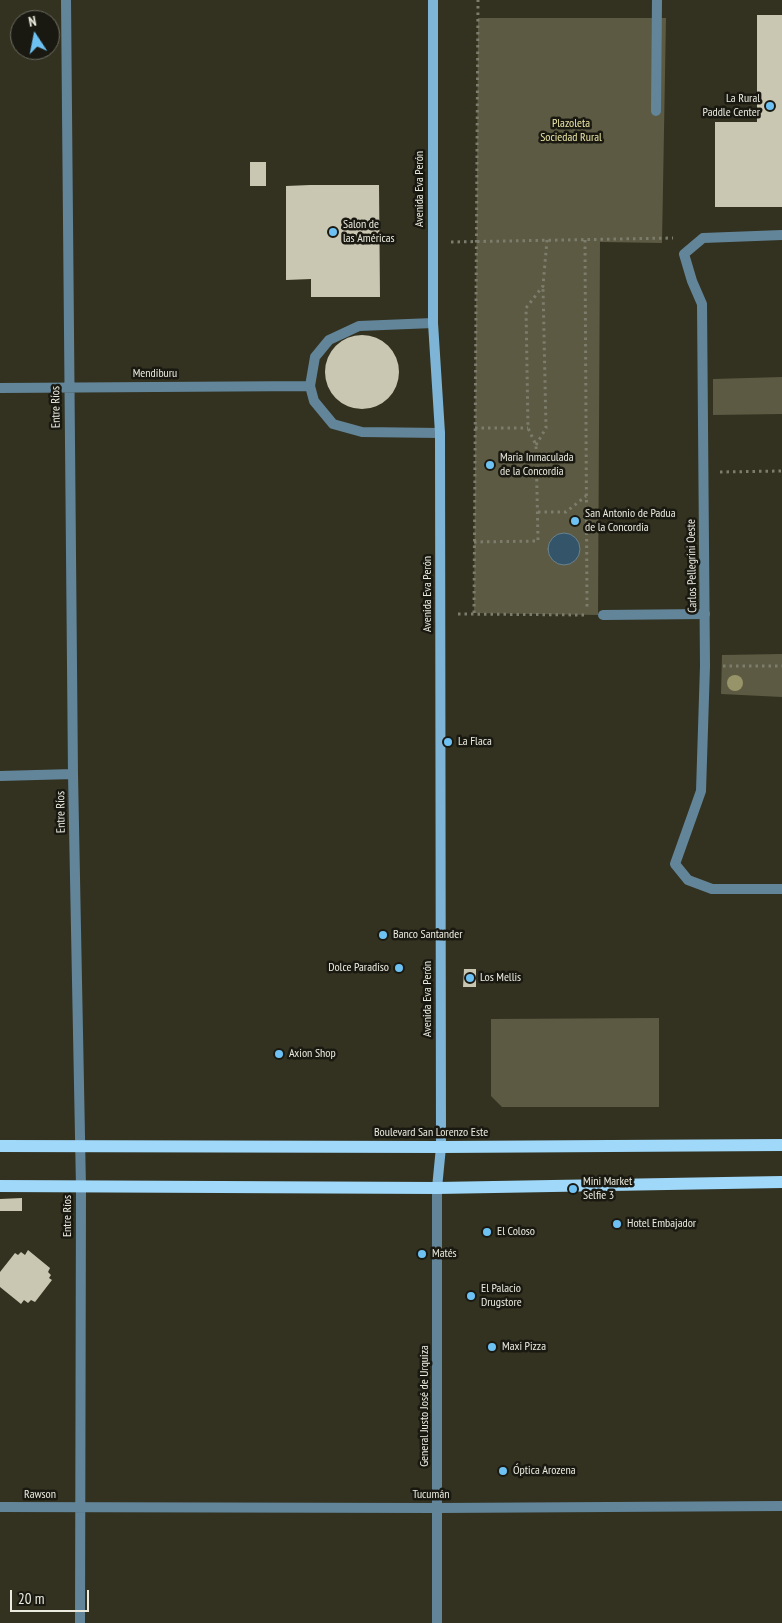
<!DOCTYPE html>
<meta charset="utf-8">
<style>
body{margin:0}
#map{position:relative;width:782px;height:1623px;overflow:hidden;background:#333220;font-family:"PT Sans Narrow",sans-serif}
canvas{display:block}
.north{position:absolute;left:10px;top:10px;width:50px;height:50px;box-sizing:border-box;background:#1a1911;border:1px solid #6d6d63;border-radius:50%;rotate:349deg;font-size:14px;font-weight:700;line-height:20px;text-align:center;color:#eaeadf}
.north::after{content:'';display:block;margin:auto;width:18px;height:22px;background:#6ec2f3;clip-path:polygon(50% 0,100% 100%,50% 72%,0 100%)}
.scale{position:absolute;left:10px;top:1590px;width:79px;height:22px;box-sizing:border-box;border:2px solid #eaeadf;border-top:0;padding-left:6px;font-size:15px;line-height:18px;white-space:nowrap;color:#eaeadf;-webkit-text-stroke:4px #1a1911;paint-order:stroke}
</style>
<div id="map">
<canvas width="782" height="1623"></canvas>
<div class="north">N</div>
<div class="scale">20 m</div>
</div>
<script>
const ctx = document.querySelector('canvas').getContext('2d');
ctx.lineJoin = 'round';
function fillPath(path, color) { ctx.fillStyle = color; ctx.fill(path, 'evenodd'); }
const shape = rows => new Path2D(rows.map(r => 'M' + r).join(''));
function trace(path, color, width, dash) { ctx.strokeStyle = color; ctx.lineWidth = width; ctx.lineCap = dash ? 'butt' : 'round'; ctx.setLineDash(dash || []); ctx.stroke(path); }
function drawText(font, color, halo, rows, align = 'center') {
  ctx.font = font + ' "PT Sans Narrow",sans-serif'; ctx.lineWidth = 5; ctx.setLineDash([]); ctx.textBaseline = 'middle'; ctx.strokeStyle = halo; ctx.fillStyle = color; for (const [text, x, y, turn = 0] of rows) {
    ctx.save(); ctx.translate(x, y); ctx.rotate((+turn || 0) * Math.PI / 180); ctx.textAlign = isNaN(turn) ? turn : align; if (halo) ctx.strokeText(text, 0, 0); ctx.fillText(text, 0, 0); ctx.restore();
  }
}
const green = shape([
 [478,18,666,18,662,243,600,242,598,615,474,613],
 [782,377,782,414,713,415,713,379],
 [782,654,782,697,721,694,722,655],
 [659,1018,659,1107,502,1107,491,1096,491,1019]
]);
const water = shape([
 '548 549a16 16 0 1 1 32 0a16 16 0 1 1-32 0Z'
]);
const building = shape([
 [757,15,782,15,782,207,715,207,715,122,757,122],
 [250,162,266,162,266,186,250,186],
 [310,185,379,185,380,297,311,297,311,279,286,280,286,186],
 '325 372a37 37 0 1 1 74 0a37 37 0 1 1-74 0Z',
 [464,969,476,969,476,987,463,987],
 [22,1198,22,1211,0,1211,0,1199],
 [28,1250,50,1268,48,1272,51,1275,49,1278,52,1280,35,1302,31,1300,28,1303,24,1300,21,1304,0,1287,0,1272,15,1253,18,1255,21,1252,25,1255]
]);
const path = shape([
 [585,240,587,607],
 [451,242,673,238],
 [475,428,528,428],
 [536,445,546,428,543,287],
 [720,472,782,471],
 [538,512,566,512,586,496],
 [474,542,538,541,536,445,528,428,526,308,543,286,547,240],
 [474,613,478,0],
 [458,614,587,615],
 [723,666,782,666]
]);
const service = shape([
 [603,615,705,614]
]);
const pedestrian = shape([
 [656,111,657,0]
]);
const minor = shape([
 [66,0,73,774,81,1188,80,1623],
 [782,235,703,238,684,254,692,281,702,304,705,666,701,791,675,864,688,880,712,889,782,889],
 [433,323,359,326,329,340,315,357,310,386,314,401,333,424,362,432,440,433],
 [0,388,310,386],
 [0,776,73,774],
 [0,1507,437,1508,782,1506]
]);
const tertiary = shape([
 [437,1188,437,1623]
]);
const secondary = shape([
 [433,0,433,323,440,433,441,1147,437,1188]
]);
const primary = shape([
 [0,1146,441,1147,782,1145],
 [0,1186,437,1188,782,1182]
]);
const trees = [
 [735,683]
];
const markers = [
 [770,106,5,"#6ec2f3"],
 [333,232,5,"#6ec2f3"],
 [490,465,5,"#6ec2f3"],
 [575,521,5,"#6ec2f3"],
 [448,742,5,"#6ec2f3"],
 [383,935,5,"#6ec2f3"],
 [399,968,5,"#6ec2f3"],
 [470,978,5,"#6ec2f3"],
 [279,1054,5,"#6ec2f3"],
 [573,1189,5,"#6ec2f3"],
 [617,1224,5,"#6ec2f3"],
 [487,1232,5,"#6ec2f3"],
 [422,1254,5,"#6ec2f3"],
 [471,1296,5,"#6ec2f3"],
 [492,1347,5,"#6ec2f3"],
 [503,1471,5,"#6ec2f3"]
];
const poiNames = [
 ["La Rural",760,99,"right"],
 ["Paddle Center",760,113,"right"],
 ["Salon de",343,225],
 ["las Américas",343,239],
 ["Maria Inmaculada",500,458],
 ["de la Concordia",500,472],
 ["San Antonio de Padua",585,514],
 ["de la Concordia",585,528],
 ["La Flaca",458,742],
 ["Banco Santander",393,935],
 ["Dolce Paradiso",389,968,"right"],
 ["Los Mellis",480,978],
 ["Axion Shop",289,1054],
 ["Mini Market",583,1182],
 ["Selfie 3",583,1196],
 ["Hotel Embajador",627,1224],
 ["El Coloso",497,1232],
 ["Matés",432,1254],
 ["El Palacio",481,1289],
 ["Drugstore",481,1303],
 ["Maxi Pizza",502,1347],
 ["Óptica Arozena",513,1471]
];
const parkNames = [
 ["Plazoleta",571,124],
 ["Sociedad Rural",571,138]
];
const streetNames = [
 ["Avenida Eva Perón",420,189,-90],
 ["Mendiburu",155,374],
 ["Entre Ríos",56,407,-91],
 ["Carlos Pellegrini Oeste",692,566,-91],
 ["Avenida Eva Perón",428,594,-90],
 ["Entre Ríos",61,812,-91],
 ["Avenida Eva Perón",428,999,-90],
 ["Boulevard San Lorenzo Este",431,1133],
 ["Entre Ríos",68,1216,-90],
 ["General Justo José de Urquiza",425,1406,-90],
 ["Rawson",40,1495],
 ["Tucumán",431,1495]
];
fillPath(green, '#5c5a42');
fillPath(water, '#345569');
trace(water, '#6b828c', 1);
fillPath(building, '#c9c7b2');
trace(path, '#7d7d6e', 3, [2.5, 4]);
trace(service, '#63859a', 10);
trace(pedestrian, '#63859a', 10);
trace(minor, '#63859a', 10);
trace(tertiary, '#63859a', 10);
trace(secondary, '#7eb5d6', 10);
trace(primary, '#a0d8fa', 12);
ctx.fillStyle = '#979469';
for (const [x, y] of trees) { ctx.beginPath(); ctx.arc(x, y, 8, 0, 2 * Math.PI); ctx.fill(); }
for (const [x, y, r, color] of markers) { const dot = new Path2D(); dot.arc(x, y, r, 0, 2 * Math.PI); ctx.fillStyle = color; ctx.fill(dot); trace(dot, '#1a1911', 2); }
drawText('12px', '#eaeadf', '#1a1911', poiNames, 'left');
drawText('12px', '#e9e4a5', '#1a1911', parkNames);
drawText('12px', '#eaeadf', '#1a1911', streetNames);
</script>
